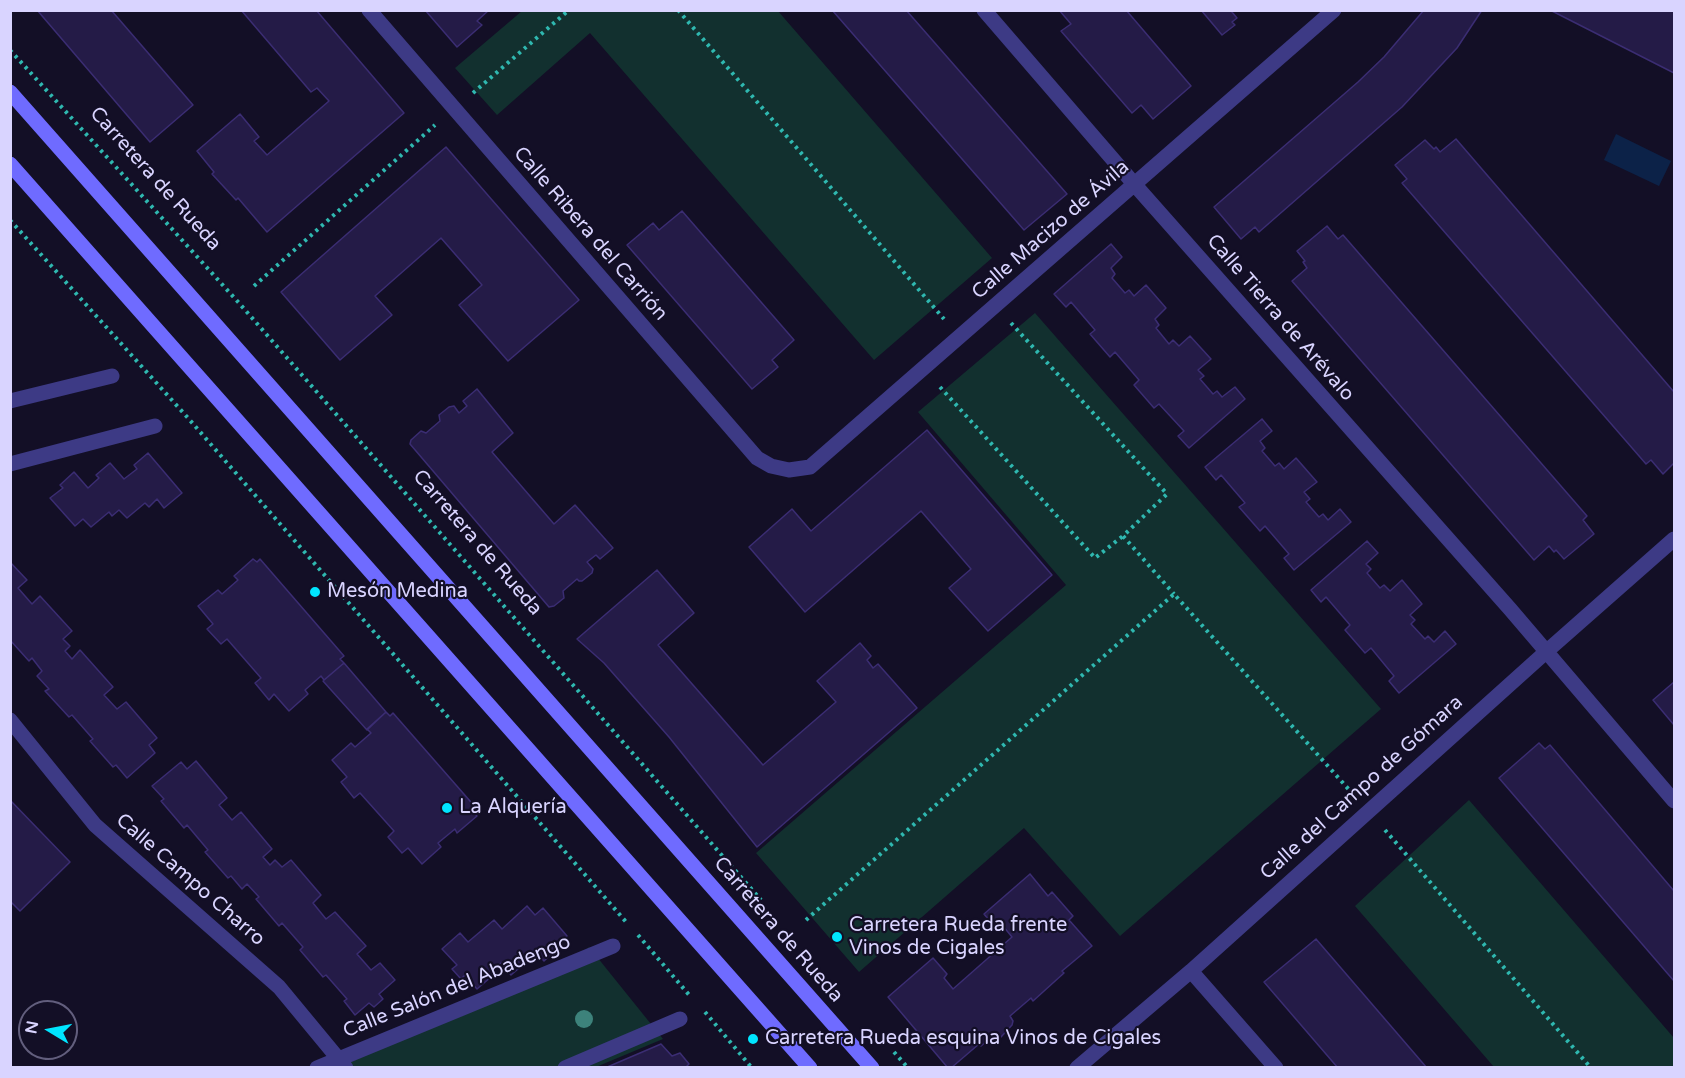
<!DOCTYPE html>
<meta charset="utf-8">
<style>
body{margin:0}
#map{position:relative;width:1685px;height:1078px;overflow:hidden;background:#130f26;font-family:"Varela Round",sans-serif}
canvas{display:block}
.frame{position:absolute;inset:0;border:12px solid #d9d4ff;pointer-events:none}
.north{position:absolute;left:18px;top:1000px;width:60px;height:60px;box-sizing:border-box;background:#130f26;border:2px solid #625e7d;border-radius:50%;rotate:280deg;font-size:16px;font-weight:700;line-height:24px;text-align:center;color:#d9d4ff}
.north::after{content:'';display:block;margin:auto;width:21px;height:27px;background:#00e5ff;clip-path:polygon(50% 0,100% 100%,50% 72%,0 100%)}
</style>
<div id="map">
<canvas width="1685" height="1078"></canvas>
<div class="frame"></div>
<div class="north">N</div>
</div>
<script>
const ctx = document.querySelector('canvas').getContext('2d');
ctx.lineJoin = 'round';
function fillPath(path, color) { ctx.fillStyle = color; ctx.fill(path, 'evenodd'); }
const shape = rows => new Path2D(rows.map(r => 'M' + r).join(''));
function trace(path, color, width, dash) { ctx.strokeStyle = color; ctx.lineWidth = width; ctx.lineCap = dash ? 'butt' : 'round'; ctx.setLineDash(dash || []); ctx.stroke(path); }
function drawText(font, color, halo, rows, align = 'center') {
  ctx.font = font + ' "Varela Round",sans-serif'; ctx.lineWidth = 4.5; ctx.setLineDash([]); ctx.textBaseline = 'middle'; ctx.strokeStyle = halo; ctx.fillStyle = color; for (const [text, x, y, turn = 0] of rows) {
    ctx.save(); ctx.translate(x, y); ctx.rotate((+turn || 0) * Math.PI / 180); ctx.textAlign = isNaN(turn) ? turn : align; if (halo) ctx.strokeText(text, 0, 0); ctx.fillText(text, 0, 0); ctx.restore();
  }
}
const green = shape([
 [522,11,778,11,992,258,874,360,590,33,497,115,455,68],
 [1035,313,1381,709,1120,936,1024,828,859,972,756,853,1066,585,918,412],
 [1469,800,1674,1038,1674,1067,1494,1067,1355,906],
 [589,947,663,1039,596,1067,321,1068,567,965]
]);
const water = shape([
 [1616,134,1671,161,1659,186,1604,160]
]);
const building = shape([
 [37,10,111,10,193,105,150,142,37,10],
 [241,10,316,10,404,113,267,232,238,198,236,200,212,174,214,172,197,151,240,114,259,137,254,141,267,155,329,101,317,88,311,92,241,10],
 [425,10,489,10,477,21,482,25,457,47,425,10],
 [832,10,906,10,1067,194,1024,230,832,10],
 [1059,10,1126,10,1191,86,1153,119,1141,105,1132,113,1061,31,1071,24,1059,10],
 [1201,10,1234,10,1232,12,1237,18,1232,22,1235,25,1222,35,1201,10],
 [1424,10,1482,10,1457,48,1402,107,1259,232,1255,227,1241,239,1214,207,1358,82,1384,57,1424,10],
 [1550,10,1674,10,1674,73,1550,10],
 [1456,139,1674,392,1674,463,1663,474,1651,460,1646,464,1402,183,1407,179,1395,165,1425,140,1434,149,1436,147,1440,152,1456,139],
 [446,147,579,300,508,361,459,305,482,285,441,238,375,296,392,315,340,360,281,292,446,147],
 [682,211,794,340,772,360,778,367,752,389,627,245,653,223,659,230,682,211],
 [1327,226,1338,239,1343,235,1587,516,1583,520,1594,534,1564,559,1556,550,1554,552,1549,546,1534,560,1292,281,1307,268,1303,262,1305,261,1297,251,1327,226],
 [1111,244,1122,257,1111,268,1115,274,1112,278,1125,293,1129,290,1134,296,1146,285,1166,308,1155,319,1159,325,1156,328,1169,344,1173,340,1179,346,1190,336,1211,359,1198,370,1204,376,1200,379,1213,394,1217,391,1222,397,1235,387,1245,399,1189,448,1178,436,1184,431,1159,404,1154,408,1134,385,1139,380,1115,352,1110,357,1090,334,1095,330,1071,302,1066,307,1054,294,1111,244],
 [477,389,513,433,492,452,554,524,575,505,613,548,600,559,596,555,587,562,593,569,592,573,582,581,579,581,577,579,563,591,564,598,554,606,549,607,410,444,411,440,421,431,426,433,440,421,439,415,449,407,454,406,459,413,467,406,463,401,477,389],
 [1262,419,1272,431,1260,441,1265,448,1262,451,1275,466,1279,463,1284,469,1296,458,1317,482,1304,492,1310,499,1306,502,1319,517,1323,514,1328,520,1340,509,1351,522,1294,570,1284,558,1289,554,1265,526,1260,531,1239,507,1245,503,1221,475,1216,480,1205,467,1262,419],
 [927,430,1052,575,988,631,949,588,971,569,921,511,805,612,749,547,792,509,811,531,927,430],
 [148,453,182,493,164,508,157,499,149,507,145,503,127,518,119,510,112,516,109,512,91,527,83,519,75,526,50,498,63,488,60,485,74,472,88,488,99,478,96,475,110,463,124,479,137,469,134,465,148,453],
 [1367,541,1378,553,1366,564,1371,569,1367,573,1380,588,1384,585,1390,591,1402,580,1422,604,1410,615,1415,620,1411,624,1425,639,1428,636,1434,642,1445,631,1456,644,1399,693,1389,681,1394,676,1371,648,1365,653,1345,630,1350,625,1326,597,1321,602,1311,590,1367,541],
 [253,559,257,562,260,559,344,656,340,659,344,663,324,680,321,676,305,690,308,694,289,711,274,694,269,700,255,683,261,678,227,639,221,644,207,629,213,624,198,606,218,590,222,594,238,580,234,576,253,559],
 [10,562,27,580,18,588,32,604,40,596,72,631,63,639,70,646,65,651,72,659,80,650,113,687,104,695,117,709,126,702,157,738,149,745,155,753,127,778,116,765,113,767,90,741,93,739,72,715,69,717,45,691,49,689,37,676,42,671,32,658,29,661,10,640,10,562],
 [657,570,694,613,658,645,763,765,836,702,817,681,860,643,871,656,867,660,873,668,878,664,917,708,757,847,669,737,604,663,577,639,657,570],
 [344,663,386,712,367,730,323,681,344,663],
 [1674,682,1674,725,1653,700,1674,682],
 [386,712,390,716,393,713,477,809,473,812,477,816,457,833,455,829,438,843,441,847,422,864,408,848,402,853,388,837,394,831,360,793,354,798,341,782,347,777,332,760,351,743,355,747,371,733,367,729,386,712],
 [1539,743,1545,749,1550,745,1674,891,1674,981,1499,778,1539,743],
 [196,761,227,798,219,805,232,820,241,812,272,849,263,857,270,865,275,860,282,867,291,860,321,895,313,903,326,919,335,912,366,946,357,954,371,970,380,963,395,980,379,994,383,999,374,1007,369,1003,355,1015,344,1001,347,999,326,975,323,977,300,950,303,947,282,923,279,926,256,899,259,897,247,884,242,889,231,876,228,878,205,852,208,850,187,825,184,828,161,801,164,799,152,786,181,762,187,769,196,761],
 [10,800,70,862,20,911,10,901,10,800],
 [1030,874,1048,896,1052,892,1073,916,1069,920,1092,946,1062,971,1064,973,1033,1001,1031,998,1010,1016,1013,1021,1012,1025,1001,1037,997,1033,981,1046,979,1044,951,1068,948,1068,888,997,933,958,947,974,944,978,953,989,1012,937,1003,926,998,931,984,914,1030,874],
 [527,906,535,915,543,908,567,936,555,946,557,949,544,961,534,950,522,959,525,963,511,975,501,963,488,973,491,977,477,989,465,975,461,979,452,969,457,965,442,949,460,933,468,942,494,920,502,929,527,906],
 [1316,939,1427,1068,1338,1068,1264,982,1316,939],
 [661,1044,672,1056,680,1053,689,1064,685,1068,605,1068,661,1044]
]);
const path = shape([
 [678,10,944,319],
 [10,50,239,303,761,900],
 [473,93,569,10],
 [10,220,188,418,627,923],
 [254,286,435,125],
 [1011,323,1167,494,1123,536,1174,594],
 [940,387,1095,558,1123,536],
 [1385,830,1591,1068],
 [806,920,1174,594,1352,793],
 [638,935,690,996],
 [705,1012,752,1068],
 [894,1052,908,1068]
]);
const street = shape([
 [369,10,757,458,771,466,789,470,810,467,1334,10],
 [984,10,1135,185,1510,609,1674,801],
 [10,401,112,376],
 [10,464,155,426],
 [10,720,95,825,279,987,346,1068],
 [1191,971,1276,1068],
 [317,1068,613,946],
 [565,1068,680,1019],
 [1077,1068,1191,971,1547,651,1674,539]
]);
const secondary = shape([
 [10,92,872,1068],
 [10,164,810,1068]
]);
const trees = [
 [584,1019]
];
const markers = [
 [315,592,6,"#00e5ff"],
 [447,808,6,"#00e5ff"],
 [837,937,6,"#00e5ff"],
 [753,1039,6,"#00e5ff"]
];
const streetNames = [
 ["Carretera de Rueda",155,179,48],
 ["Calle Macizo de Ávila",1051,230,-41],
 ["Calle Ribera del Carrión",590,234,49],
 ["Calle Tierra de Arévalo",1280,318,49],
 ["Carretera de Rueda",477,543,49],
 ["Calle del Campo de Gómara",1362,788,-42],
 ["Calle Campo Charro",190,880,41],
 ["Carretera de Rueda",778,930,49],
 ["Calle Salón del Abadengo",457,987,-22]
];
const poiNames = [
 ["Mesón Medina",327,592],
 ["La Alquería",459,808],
 ["Carretera Rueda frente",849,926],
 ["Vinos de Cigales",849,949],
 ["Carretera Rueda esquina Vinos de Cigales",765,1039]
];
fillPath(green, '#12302f');
fillPath(water, '#0c2248');
fillPath(building, '#241b47');
trace(building, '#3b2d73', 1.5);
trace(path, '#2fb8b0', 4, [3, 4.5]);
trace(street, '#3d3a85', 15);
trace(secondary, '#6f6bff', 15);
ctx.fillStyle = '#3d827b';
for (const [x, y] of trees) { ctx.beginPath(); ctx.arc(x, y, 9, 0, 2 * Math.PI); ctx.fill(); }
for (const [x, y, r, color] of markers) { const dot = new Path2D(); dot.arc(x, y, r, 0, 2 * Math.PI); ctx.fillStyle = color; ctx.fill(dot); trace(dot, '#130f26', 2); }
drawText('20px', '#d9d4ff', '#130f26', streetNames);
drawText('20px', '#d9d4ff', '#130f26', poiNames, 'left');
</script>
